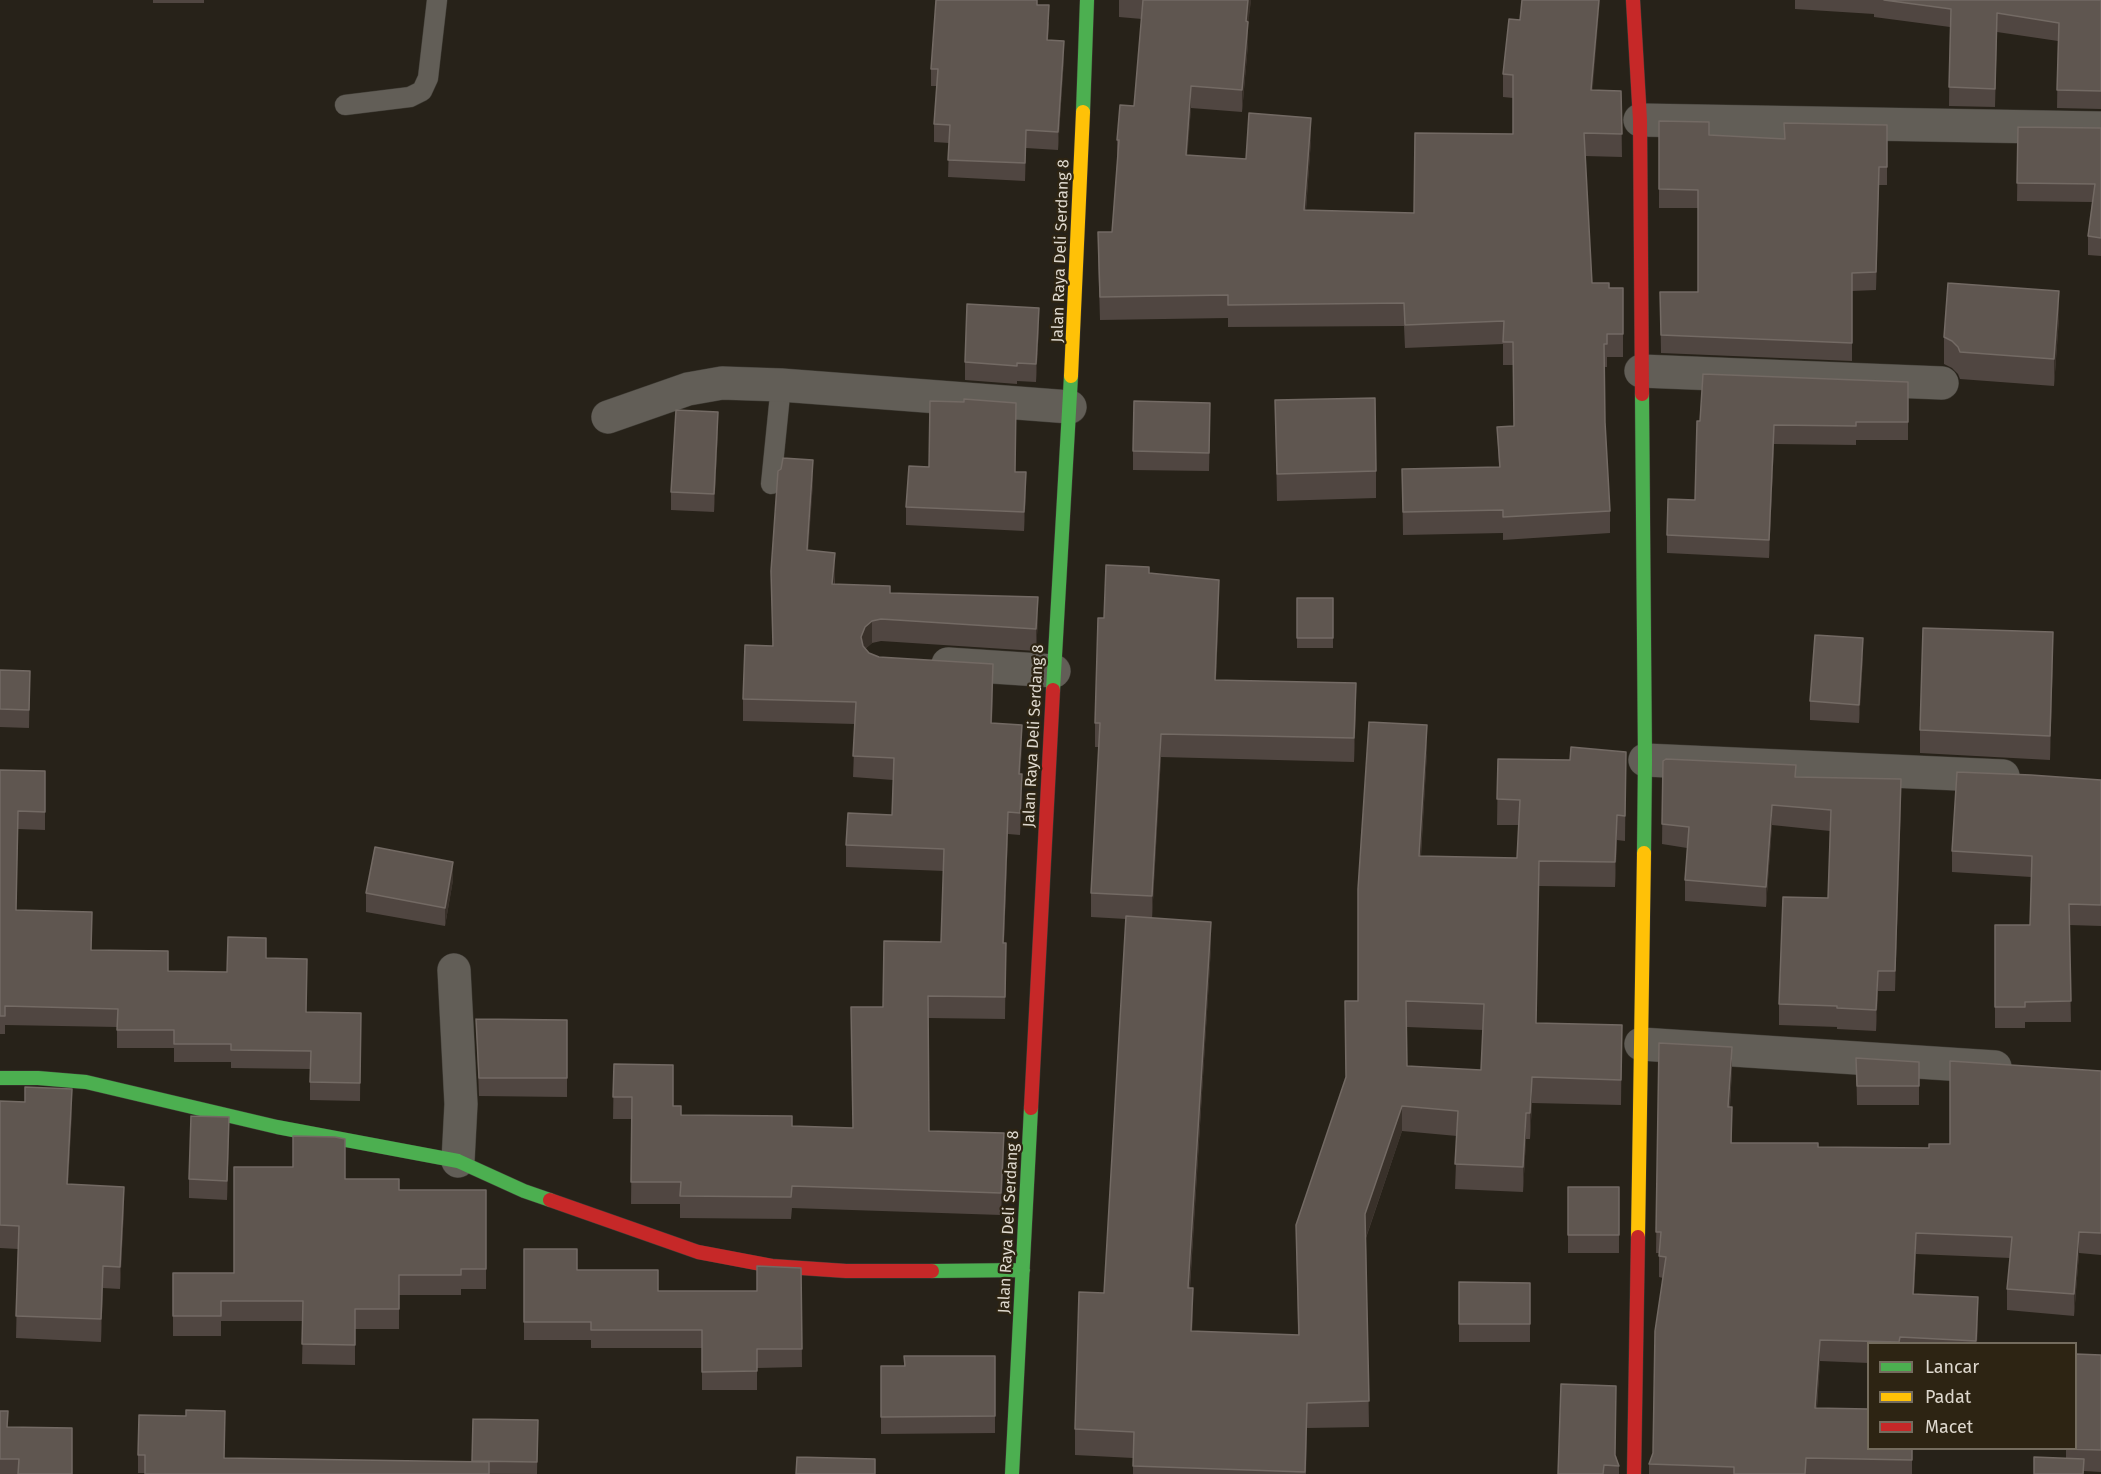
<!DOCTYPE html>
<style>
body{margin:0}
#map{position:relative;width:2101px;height:1474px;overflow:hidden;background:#272219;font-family:"Fira Sans",sans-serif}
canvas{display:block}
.legend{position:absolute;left:1867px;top:1342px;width:210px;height:108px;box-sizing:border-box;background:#2d2413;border:2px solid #746c5e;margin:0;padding:8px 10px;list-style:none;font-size:18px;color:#ded8ce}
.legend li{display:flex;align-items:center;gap:12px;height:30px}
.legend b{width:30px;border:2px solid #746c5e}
</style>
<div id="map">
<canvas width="2101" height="1474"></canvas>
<ul class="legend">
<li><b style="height:8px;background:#4caf50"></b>Lancar</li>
<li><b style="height:8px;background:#ffc107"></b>Padat</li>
<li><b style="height:8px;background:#c62828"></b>Macet</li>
</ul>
</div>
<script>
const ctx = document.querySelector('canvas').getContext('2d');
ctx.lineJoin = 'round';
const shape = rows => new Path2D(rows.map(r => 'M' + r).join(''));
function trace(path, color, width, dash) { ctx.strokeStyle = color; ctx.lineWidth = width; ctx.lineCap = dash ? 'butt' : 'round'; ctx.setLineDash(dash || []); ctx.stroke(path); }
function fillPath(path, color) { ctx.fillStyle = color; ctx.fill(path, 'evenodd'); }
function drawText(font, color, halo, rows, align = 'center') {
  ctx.font = font + ' "Fira Sans",sans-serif'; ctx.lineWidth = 4.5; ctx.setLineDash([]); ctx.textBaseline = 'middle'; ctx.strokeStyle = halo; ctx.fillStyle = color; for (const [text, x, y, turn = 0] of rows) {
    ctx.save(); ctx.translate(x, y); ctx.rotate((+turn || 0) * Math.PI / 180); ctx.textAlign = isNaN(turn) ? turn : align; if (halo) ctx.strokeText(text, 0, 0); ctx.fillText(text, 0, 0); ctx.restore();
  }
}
const lane = shape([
 [345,105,410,97,422,91,428,78,437,0],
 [771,484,781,385]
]);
const street = shape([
 [1640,120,2101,128],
 [1641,371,1942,383],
 [608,417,688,389,722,383,781,385,1070,407],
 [948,664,1054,671],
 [1645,760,2003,776],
 [454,970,461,1104,458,1161],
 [1641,1044,1995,1067]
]);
const fast = shape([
 [1083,112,1087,0],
 [1642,394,1645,760,1644,853],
 [1053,690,1071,376],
 [0,1078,38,1078,86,1082,277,1127,458,1161,524,1191,550,1200],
 [932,1271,1023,1270],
 [1012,1474,1031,1108]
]);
const slow = shape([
 [1071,376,1083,112],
 [1638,1237,1644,853]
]);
const jam = shape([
 [1633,0,1640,120,1642,394],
 [1031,1108,1053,690],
 [550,1200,698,1252,772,1266,846,1271,932,1271],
 [1634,1474,1638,1237]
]);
const wall = shape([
 [153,0,204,0,204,3,153,3],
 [1119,0,1251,0,1248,22,1248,44,1242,112,1191,108,1187,155,1246,159,1311,140,1306,210,1414,213,1513,134,1513,98,1503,97,1503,74,1509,19,1593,90,1621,91,1622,157,1585,156,1592,283,1609,288,1623,288,1623,357,1607,357,1607,367,1604,367,1605,422,1610,511,1610,533,1503,540,1503,533,1403,535,1402,469,1499,467,1497,427,1514,426,1513,365,1503,365,1503,344,1405,348,1404,326,1228,327,1228,318,1100,320,1098,255,1112,232,1117,163,1117,140,1134,106,1142,19,1119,17],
 [1795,0,2101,0,2101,109,2057,108,2058,41,1997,32,1995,107,1949,106,1950,27,1874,17,1874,14,1795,9],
 [1038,5,1049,23,1048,40,1064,58,1058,150,1026,148,1025,181,948,177,949,143,934,142,934,124,937,86,931,86,931,69],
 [1659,121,1709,135,1784,139,1887,125,1887,185,1879,185,1876,290,1852,291,1852,361,1661,353,1660,292,1698,292,1698,208,1659,208],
 [2018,127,2101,128,2101,256,2088,255,2088,236,2092,202,2017,201],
 [2059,318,2054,386,1960,379,1958,374,1952,368,1944,364,1944,337],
 [1039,326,1036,382,1017,381,1017,384,965,380,965,362],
 [1908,382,1908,440,1856,440,1856,445,1774,444,1769,558,1667,553,1667,535,1695,500,1700,421],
 [1275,400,1376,471,1376,498,1277,501],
 [1210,422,1209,471,1133,470,1133,451],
 [718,431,714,512,671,510,671,492],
 [1015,472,1026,491,1024,531,906,525,906,507],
 [813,482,808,550,835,575,835,584,1038,619,1036,651,881,641,872,643,865,649,869,653,879,657,993,686,992,723,1022,747,1020,774,1022,796,1020,835,1008,834,1004,943,1006,943,1005,1019,928,1018,929,1131,1004,1155,1001,1215,792,1208,791,1219,680,1218,680,1204,631,1204,632,1119,613,1119,614,1064,673,1106,681,1115,792,1126,853,1128,883,1007,941,942,944,871,846,867,846,845,892,815,893,780,853,777,855,724,743,721,743,699,772,646],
 [1149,573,1219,604,1216,680,1356,707,1354,762,1161,757,1152,918,1211,947,1190,1288,1193,1314,1192,1331,1298,1335,1296,1225,1346,1078,1358,1001,1427,751,1421,856,1517,858,1519,825,1497,825,1498,759,1570,760,1626,752,1625,841,1617,840,1615,887,1539,886,1536,1023,1622,1025,1621,1105,1532,1103,1530,1139,1526,1139,1523,1192,1455,1189,1457,1136,1402,1131,1366,1238,1369,1427,1307,1428,1306,1474,1133,1474,1133,1458,1075,1455,1075,1429,1104,1293,1126,919,1091,917,1091,893,1099,747,1095,747,1095,723,1104,618],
 [1407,1027,1483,1030,1481,1070,1407,1066],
 [1297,598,1333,598,1333,648,1297,648],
 [2053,655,2050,760,1920,753,1920,730],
 [1863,657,1859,723,1810,720,1810,701],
 [0,670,30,671,29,728,0,727],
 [1663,761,1796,777,1901,800,1895,991,1878,991,1876,1031,1837,1029,1837,1027,1779,1025,1779,1004,1828,898,1830,831,1772,825,1766,907,1685,901,1685,880,1687,848,1662,844],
 [0,770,45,771,45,830,18,829,16,910,91,950,168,971,227,972,266,958,307,1012,361,1013,360,1101,310,1100,310,1069,231,1068,231,1062,174,1062,174,1048,117,1048,117,1027,5,1025,5,1034,0,1034],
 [2101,780,2101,926,2069,925,2071,1022,2025,1022,2025,1028,1995,1028,1995,925,2030,925,2031,877,1952,872,1952,851],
 [453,880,445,926,366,912,366,893],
 [476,1019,567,1020,567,1097,479,1096],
 [1659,1043,1732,1069,1730,1107,1732,1143,1818,1147,1929,1148,1950,1144,2101,1071,2101,1255,2079,1253,2074,1316,2007,1310,2007,1289,2010,1258,1916,1254,1914,1294,1978,1319,1977,1344,1869,1344,1869,1363,1820,1361,1817,1408,1912,1449,1912,1474,1649,1474,1649,1464,1653,1453,1663,1278,1659,1277,1659,1253,1656,1253],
 [1856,1058,1919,1062,1919,1105,1857,1105],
 [0,1101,72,1111,68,1184,124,1209,120,1289,103,1288,101,1342,16,1338,18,1249,0,1248],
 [229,1136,227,1200,189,1198,189,1179],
 [345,1179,399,1190,486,1190,486,1289,461,1289,461,1295,399,1295,399,1329,355,1329,355,1365,302,1364,303,1321,221,1321,221,1336,173,1336,173,1273,234,1273],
 [1568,1187,1619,1187,1619,1253,1568,1253],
 [524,1249,577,1270,658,1291,757,1291,801,1268,802,1367,757,1368,757,1390,702,1390,702,1348,591,1348,591,1340,524,1340],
 [1459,1282,1530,1283,1530,1342,1459,1342],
 [2101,1355,2101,1472,2084,1471,2084,1474,2066,1458,2066,1449],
 [904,1356,995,1356,995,1433,881,1434,881,1366,904,1366],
 [0,1411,8,1427,72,1474,0,1474],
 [538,1420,537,1474,138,1473,138,1455,225,1430,224,1458,472,1462],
 [1616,1456,1619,1466,1619,1474,1558,1474]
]);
const shadedWall = shape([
 [1248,0,1251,0,1246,44,1246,21],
 [1599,0,1600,0,1591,113,1591,90],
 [1248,22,1248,44,1242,112,1242,90],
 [1064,41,1064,58,1058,150,1058,132],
 [1191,86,1191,108,1186,177,1186,155],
 [1311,118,1311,140,1304,233,1304,210],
 [1026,130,1026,148,1025,181,1025,163],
 [1879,167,1879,185,1876,290,1876,272],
 [2059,291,2059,318,2054,386,2054,359],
 [1039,308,1039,326,1036,382,1036,364],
 [718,412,718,431,714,512,714,494],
 [1774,425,1774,444,1769,558,1769,540],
 [813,460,813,482,807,572,807,550],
 [1026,472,1026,491,1024,531,1024,512],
 [835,553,835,575,832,606,832,584],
 [1219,580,1219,604,1215,703,1215,680],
 [1038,597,1038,619,1036,651,1036,629],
 [872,621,872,643,865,649,861,659,861,637,865,627],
 [2053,632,2053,655,2050,760,2050,736],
 [1863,638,1863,657,1859,723,1859,705],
 [993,664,993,686,991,745,991,723],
 [1356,683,1356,707,1354,762,1354,738],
 [1022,725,1022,747,1019,796,1019,774],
 [1427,725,1427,751,1419,882,1419,856],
 [1161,734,1161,757,1152,920,1152,896],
 [1022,774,1022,796,1020,835,1020,813],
 [1901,779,1901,800,1895,991,1895,971],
 [1772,805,1772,825,1766,907,1766,887],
 [1008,812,1008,834,1003,965,1003,943],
 [1617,815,1617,840,1615,887,1615,862],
 [453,862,453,880,445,926,445,908],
 [1211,922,1211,947,1188,1314,1188,1288],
 [1878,971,1878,991,1876,1031,1876,1010],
 [1732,1047,1732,1069,1728,1128,1728,1107],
 [1532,1077,1532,1103,1530,1139,1530,1113],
 [72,1089,72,1111,67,1207,67,1184],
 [1402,1106,1402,1131,1365,1240,1365,1214],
 [1526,1113,1526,1139,1523,1192,1523,1167],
 [229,1117,229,1136,227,1200,227,1181],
 [1004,1133,1004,1155,1001,1215,1001,1193],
 [124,1187,124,1209,120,1289,120,1267],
 [2079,1232,2079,1253,2074,1316,2074,1294],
 [1916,1233,1916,1254,1913,1315,1913,1294],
 [103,1266,103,1288,101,1342,101,1319],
 [1193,1288,1193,1314,1191,1356,1191,1331],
 [1978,1297,1978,1319,1977,1344,1976,1344],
 [1820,1340,1820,1361,1815,1429,1815,1408],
 [1307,1403,1307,1428,1305,1474,1305,1472]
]);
const building = shape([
 [936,0,1037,0,1037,5,1049,5,1047,40,1064,41,1058,132,1026,130,1025,163,948,160,950,125,934,124,938,69,931,69,936,0],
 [1143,0,1248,0,1246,21,1248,22,1242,90,1191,86,1186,155,1246,159,1249,113,1311,118,1304,210,1414,213,1415,133,1513,134,1513,75,1503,74,1509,19,1520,20,1522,0,1599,0,1591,90,1621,91,1622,134,1584,133,1592,283,1609,283,1609,288,1623,288,1623,334,1607,334,1607,344,1604,344,1605,422,1610,511,1503,517,1503,510,1403,512,1402,469,1500,467,1497,427,1514,426,1513,342,1503,342,1504,321,1405,325,1404,303,1228,305,1228,295,1100,297,1098,232,1112,232,1119,140,1117,140,1120,105,1134,106,1143,0],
 [1884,0,2101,0,2101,91,2057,90,2059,23,1997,13,1995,89,1949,87,1951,9,1884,0],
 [1659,121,1709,122,1709,135,1785,139,1784,123,1887,125,1887,167,1879,167,1876,272,1852,273,1852,343,1661,335,1660,292,1698,292,1698,190,1659,189,1659,121],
 [2018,127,2101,128,2101,238,2088,236,2095,184,2017,183,2018,127],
 [1948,283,2059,291,2054,359,1960,352,1958,347,1952,341,1944,337,1948,283],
 [967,304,1039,308,1036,364,1017,363,1017,366,965,362,967,304],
 [1703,374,1908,382,1908,422,1856,422,1856,426,1774,425,1769,540,1667,535,1668,499,1695,500,1697,421,1700,421,1703,374],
 [1375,398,1376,471,1277,474,1275,400,1375,398],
 [964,399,1016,403,1015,472,1026,472,1024,512,906,507,909,466,929,467,930,401,964,402,964,399],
 [1134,401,1210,403,1209,453,1133,451,1134,401],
 [676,410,718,412,714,494,671,492,676,410],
 [783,458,813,460,807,550,835,553,832,584,890,586,890,593,1038,597,1036,629,881,619,872,621,865,627,861,637,863,646,869,653,879,657,993,664,991,723,1022,725,1019,774,1022,774,1020,813,1008,812,1003,943,1006,943,1005,997,928,996,929,1131,1004,1133,1001,1193,792,1186,791,1197,680,1196,681,1182,631,1182,632,1097,613,1097,614,1064,673,1065,673,1106,681,1106,681,1115,792,1116,792,1126,853,1128,851,1007,883,1007,884,941,941,942,944,849,846,845,848,813,892,815,894,758,853,756,856,702,743,699,745,645,773,646,771,571,778,471,781,469,783,458],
 [1106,565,1149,567,1149,573,1219,580,1215,680,1356,683,1354,738,1161,734,1152,896,1091,893,1100,723,1095,723,1098,618,1104,618,1106,565],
 [1297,598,1333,598,1333,638,1297,638,1297,598],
 [1923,628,2053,632,2050,736,1920,730,1923,628],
 [1815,635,1863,638,1859,705,1810,701,1815,635],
 [0,670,30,671,29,710,0,709,0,670],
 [1369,722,1427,725,1419,856,1517,858,1520,800,1497,799,1498,759,1570,760,1571,747,1626,752,1625,816,1617,815,1615,862,1539,861,1536,1023,1622,1025,1621,1080,1532,1077,1530,1113,1526,1113,1523,1167,1455,1164,1458,1111,1402,1106,1365,1214,1369,1401,1307,1403,1305,1472,1133,1466,1134,1432,1075,1429,1079,1292,1104,1293,1126,916,1211,922,1188,1288,1193,1288,1191,1331,1299,1335,1296,1225,1346,1077,1345,1001,1358,1001,1358,889,1369,722],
 [1406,1001,1484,1004,1481,1070,1407,1066,1406,1001],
 [1666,759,1796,765,1795,777,1901,779,1895,971,1878,971,1876,1010,1837,1008,1837,1006,1779,1004,1783,897,1828,898,1831,810,1772,805,1766,887,1685,880,1689,827,1662,824,1663,761,1666,759],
 [0,770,45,771,45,812,18,811,16,910,92,912,91,950,168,951,168,971,227,972,228,937,266,938,266,958,307,959,306,1012,361,1013,360,1083,310,1082,311,1051,231,1050,231,1044,174,1044,174,1030,117,1030,118,1009,5,1006,5,1016,0,1016,0,770],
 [1957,772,2031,775,2101,780,2101,905,2069,904,2071,1001,2025,1002,2025,1007,1995,1007,1995,925,2030,925,2032,856,1952,851,1957,772],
 [375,847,453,862,445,908,366,893,375,847],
 [476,1019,567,1020,567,1078,479,1078,476,1019],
 [1659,1043,1732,1047,1728,1107,1732,1107,1731,1143,1818,1143,1818,1147,1929,1148,1929,1144,1950,1144,1950,1061,2101,1071,2101,1233,2079,1232,2074,1294,2007,1289,2012,1237,1916,1233,1913,1294,1978,1297,1976,1341,1900,1337,1899,1342,1820,1340,1815,1408,1869,1409,1869,1449,1912,1449,1912,1460,1806,1458,1805,1474,1734,1474,1734,1467,1649,1464,1653,1453,1655,1331,1666,1257,1659,1256,1661,1232,1656,1232,1659,1043],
 [1856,1058,1919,1062,1919,1086,1857,1086,1856,1058],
 [25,1087,72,1089,67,1184,124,1187,120,1267,103,1266,101,1319,16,1316,19,1226,0,1225,0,1101,25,1102,25,1087],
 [191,1116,229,1117,227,1181,189,1179,191,1116],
 [293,1136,335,1137,345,1139,345,1179,399,1179,399,1190,486,1190,486,1269,461,1269,461,1275,399,1275,399,1309,355,1309,355,1345,302,1344,303,1301,221,1301,221,1316,173,1316,173,1273,234,1273,234,1167,293,1167,293,1136],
 [1568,1187,1619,1187,1619,1235,1568,1235,1568,1187],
 [524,1249,577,1249,577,1270,658,1270,658,1291,757,1291,757,1266,801,1268,802,1349,757,1349,757,1371,702,1372,702,1330,591,1330,591,1322,524,1322,524,1249],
 [1459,1282,1530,1283,1530,1324,1459,1324,1459,1282],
 [2076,1354,2101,1355,2101,1450,2066,1449,2076,1449,2076,1354],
 [904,1356,995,1356,995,1416,881,1417,881,1366,905,1366,904,1356],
 [1561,1384,1616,1386,1615,1455,1619,1466,1604,1465,1603,1474,1558,1474,1561,1384],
 [186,1410,225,1411,224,1458,489,1462,489,1474,145,1474,145,1455,138,1455,139,1415,186,1416,186,1410],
 [0,1411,8,1411,7,1427,72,1428,72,1474,18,1474,19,1459,0,1459,0,1411],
 [473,1419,538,1420,537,1462,472,1461,473,1419],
 [797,1457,875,1459,875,1474,796,1474,797,1457],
 [2034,1457,2084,1459,2083,1474,2034,1474,2034,1457]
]);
const streetNames = [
 ["Jalan Raya Deli Serdang 8",1061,251,-88],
 ["Jalan Raya Deli Serdang 8",1034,736,-87],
 ["Jalan Raya Deli Serdang 8",1009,1222,-87]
];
trace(lane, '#403d36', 21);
trace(street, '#403d36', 34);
trace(fast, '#403d36', 15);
trace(slow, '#403d36', 15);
trace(jam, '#403d36', 15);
trace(lane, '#625e57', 20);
trace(street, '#625e57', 33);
trace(fast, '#4caf50', 14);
trace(slow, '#ffc107', 14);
trace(jam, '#c62828', 14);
fillPath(wall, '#504641');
fillPath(shadedWall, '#39312a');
fillPath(building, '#5f5650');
trace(building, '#736a64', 1.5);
drawText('16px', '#ded8ce', '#2d2413', streetNames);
</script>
